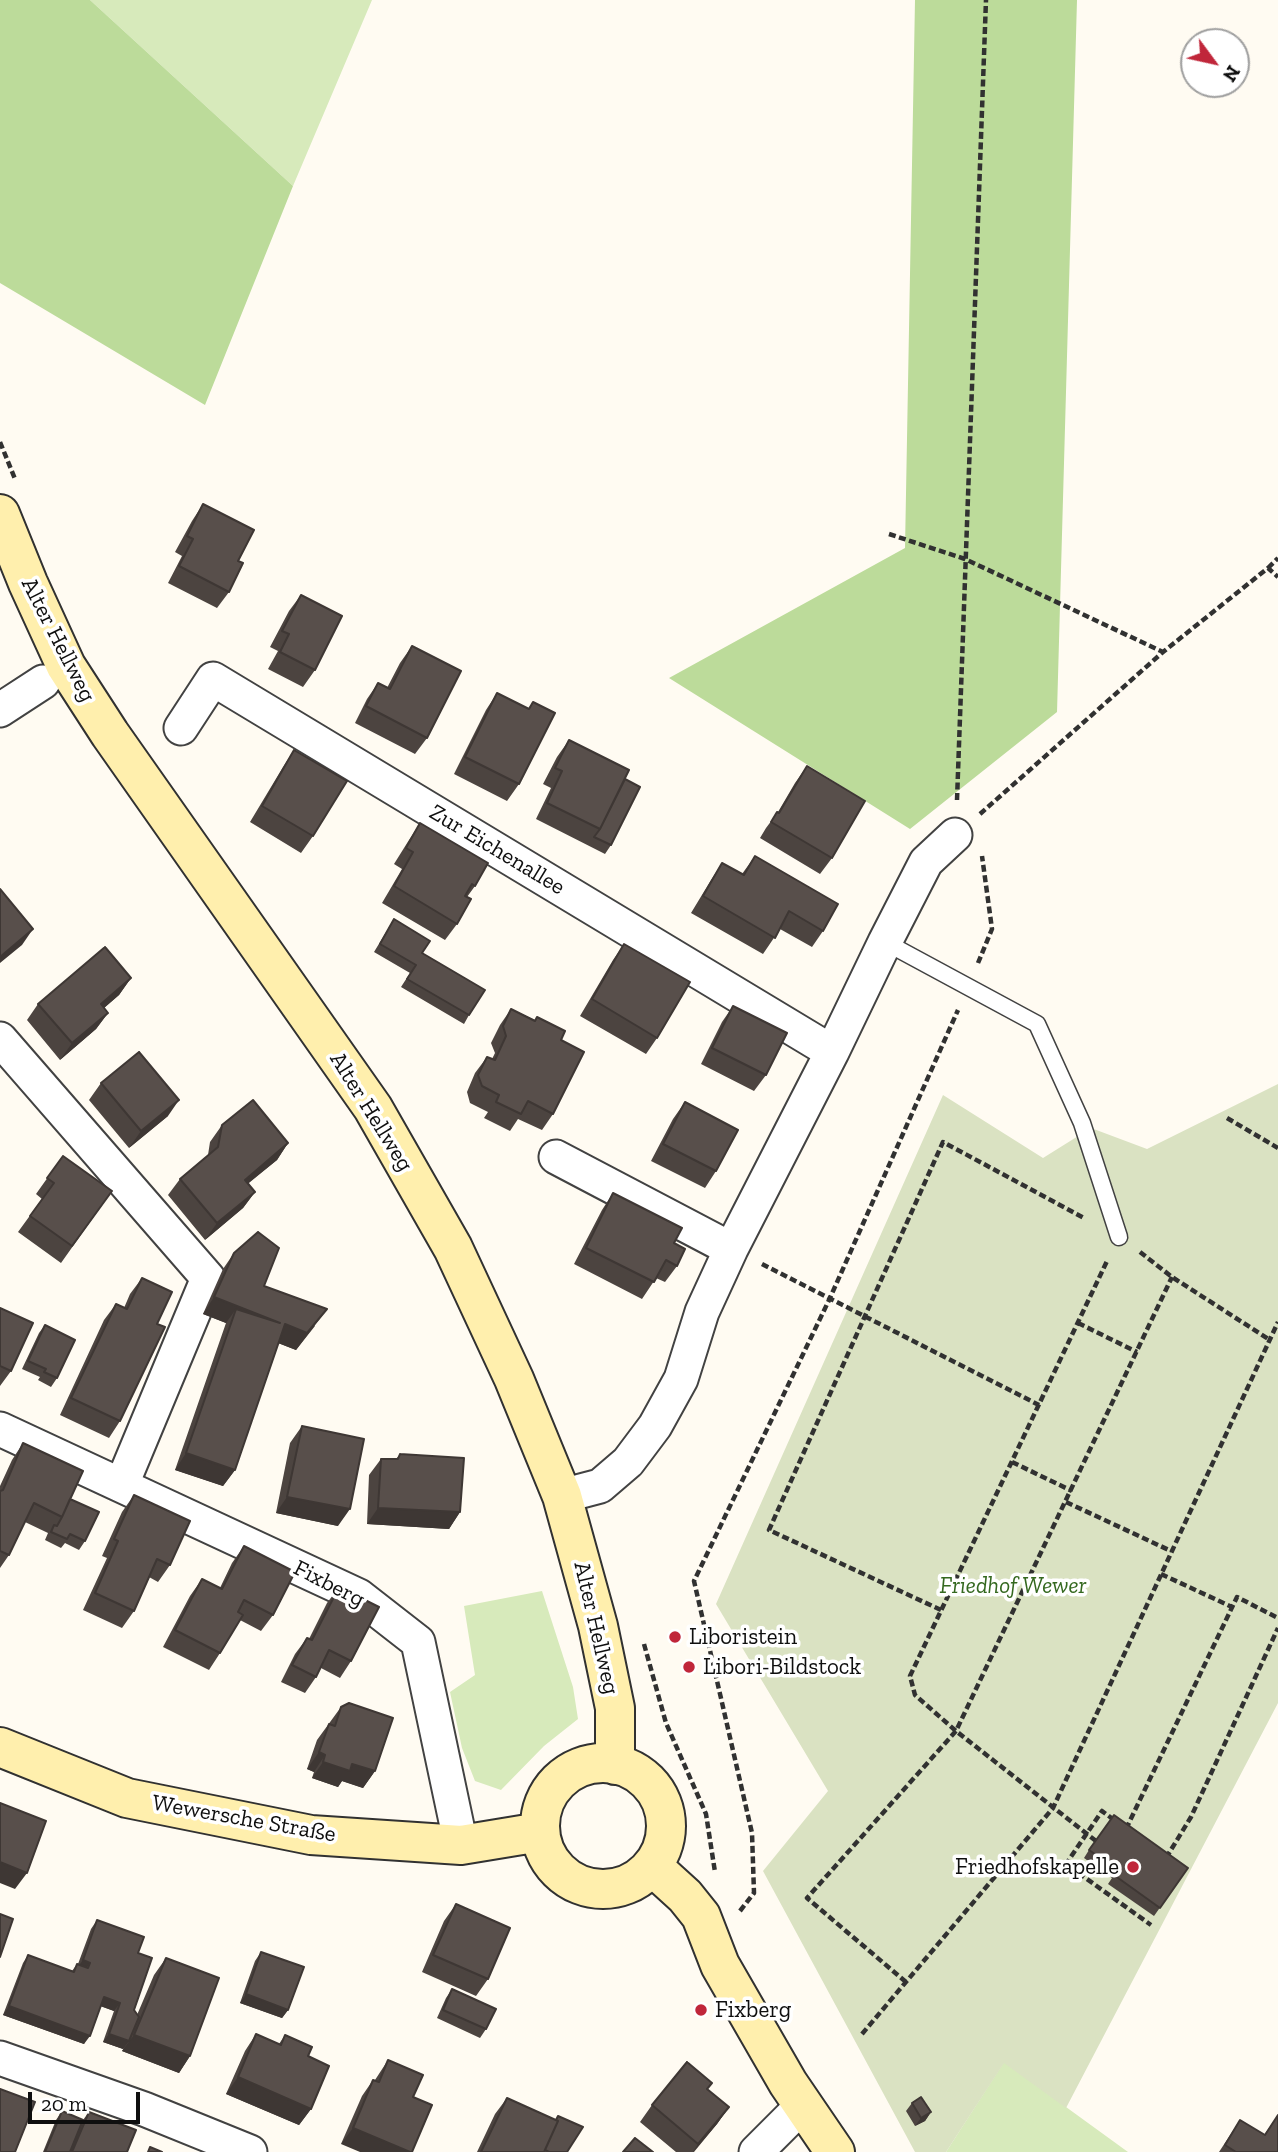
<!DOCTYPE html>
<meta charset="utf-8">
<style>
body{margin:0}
#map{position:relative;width:1278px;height:2152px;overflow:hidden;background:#fffbf2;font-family:"Zilla Slab",serif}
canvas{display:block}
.north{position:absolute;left:1180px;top:28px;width:70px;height:70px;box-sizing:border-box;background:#fff;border:2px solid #9f9f9f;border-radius:50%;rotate:123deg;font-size:19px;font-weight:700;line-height:28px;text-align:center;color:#0f0f0f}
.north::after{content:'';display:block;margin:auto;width:24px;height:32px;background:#c0263a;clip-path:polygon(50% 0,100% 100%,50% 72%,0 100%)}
.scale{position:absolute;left:28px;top:2092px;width:112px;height:32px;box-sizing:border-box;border:4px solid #0f0f0f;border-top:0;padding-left:9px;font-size:21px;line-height:24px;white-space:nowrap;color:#0f0f0f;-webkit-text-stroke:5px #fff;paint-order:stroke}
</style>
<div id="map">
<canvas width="1278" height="2152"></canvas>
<div class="north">N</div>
<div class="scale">20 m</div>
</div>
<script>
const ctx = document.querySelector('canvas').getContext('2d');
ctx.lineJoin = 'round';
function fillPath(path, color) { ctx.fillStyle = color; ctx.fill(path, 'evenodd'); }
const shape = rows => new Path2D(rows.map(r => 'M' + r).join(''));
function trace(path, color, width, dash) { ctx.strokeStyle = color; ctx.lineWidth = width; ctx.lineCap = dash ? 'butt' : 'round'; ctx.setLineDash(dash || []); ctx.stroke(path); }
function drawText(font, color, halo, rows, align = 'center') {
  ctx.font = font + ' "Zilla Slab",serif'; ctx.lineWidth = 7; ctx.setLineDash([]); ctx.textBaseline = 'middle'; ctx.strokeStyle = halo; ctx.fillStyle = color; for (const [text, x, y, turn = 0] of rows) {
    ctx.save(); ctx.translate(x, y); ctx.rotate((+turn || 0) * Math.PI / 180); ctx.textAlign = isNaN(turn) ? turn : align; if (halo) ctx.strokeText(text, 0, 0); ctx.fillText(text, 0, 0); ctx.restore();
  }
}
const green = shape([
 [90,0,372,0,293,186],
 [542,1591,573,1687,578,1719,544,1746,501,1790,475,1781,462,1748,450,1692,475,1675,464,1606],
 [1004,2062,1128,2152,946,2152]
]);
const forest = shape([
 [0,0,90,0,293,186,205,405,0,283],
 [915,0,1077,0,1057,712,910,829,669,678,905,548]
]);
const cemetery = shape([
 [1278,1084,1278,1703,1066,2108,1004,2063,946,2152,915,2152,763,1871,828,1791,716,1604,943,1095,1043,1158,1091,1128,1147,1149]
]);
const path = shape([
 [0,442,15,479],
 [889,534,965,559,1163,652],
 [1268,568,1278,558],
 [957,800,986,0],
 [980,814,1163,652,1268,568,1278,577],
 [978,963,992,929,982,856],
 [1227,1118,1278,1148],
 [1140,1252,1172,1277,1270,1340],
 [762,1264,1039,1405],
 [1078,1323,1137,1352],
 [1012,1462,1072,1491],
 [1066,1502,1171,1551],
 [1161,1574,1232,1607],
 [941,1610,769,1530,943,1142,1084,1218],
 [644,1644,666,1723,706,1814,715,1872],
 [1114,1820,1102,1811,1066,1864,1151,1925],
 [1126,1829,1237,1597,1278,1618],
 [1096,1841,956,1731,915,1695,910,1676,1108,1259],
 [1166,1858,1191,1817,1278,1628],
 [740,1911,754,1893,752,1833,694,1581,830,1298,958,1010],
 [906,1982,807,1898,956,1731,1172,1277],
 [862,2034,1053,1808,1278,1322]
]);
const lane = shape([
 [885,942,1037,1024,1082,1123,1119,1237]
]);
const street = shape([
 [0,710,43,682],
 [181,728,213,679,832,1052],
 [0,1039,208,1278,122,1484],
 [556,1157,731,1249],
 [0,1429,359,1596,418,1642,461,1845],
 [562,1496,600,1486,628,1462,655,1426,681,1379,702,1312,731,1249,832,1052,885,942,926,862,955,835],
 [0,2058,144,2109,250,2152],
 [756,2152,802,2106]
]);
const secondary = shape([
 [0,514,28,583,66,666,110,734,373,1108,453,1248,514,1379,562,1496,598,1626,615,1708,615,1765],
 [0,1747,127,1798,311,1835,461,1845,540,1832],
 '540 1826a63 63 0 1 1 126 0a63 63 0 1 1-126 0Z',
 [652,1866,685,1896,701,1916,720,1965,788,2083,835,2152]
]);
const wall = shape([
 [203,504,229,592,217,608,168,583,182,556,175,552,192,521],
 [301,595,315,670,303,687,268,669,278,651,270,647,289,611],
 [412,646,427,738,415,754,355,723,367,699,378,683,387,688,400,663],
 [497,693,528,709,533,702,519,784,507,801,454,774,486,710],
 [569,740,625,779,611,845,605,854,536,819,551,788,543,784,557,757],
 [294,750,313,836,301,853,250,822,283,767],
 [807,766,832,858,820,874,760,838,766,828,778,812,795,783],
 [420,823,475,886,467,897,457,924,445,940,382,903,402,869,394,864,409,840],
 [755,856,823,931,812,947,780,929,763,954,691,913,711,880,722,863,742,874],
 [394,919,422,953,469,1015,464,1024,401,987,410,973,374,952],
 [624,944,657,1038,646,1054,580,1016,613,960],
 [131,978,119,995,104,1008,108,1013,96,1029,60,1060,27,1020,38,1004],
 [733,1006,766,1075,754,1091,701,1064,722,1022],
 [511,1009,535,1020,537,1017,561,1040,553,1114,542,1130,518,1119,510,1131,484,1118,488,1112,470,1103,467,1092,475,1073,487,1057,492,1059,495,1053,491,1043,500,1025],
 [101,1083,168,1116,129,1148,89,1100],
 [685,1102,716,1171,705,1188,651,1161,673,1119],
 [222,1125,288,1143,277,1160,248,1183,255,1192,243,1208,205,1240,168,1195,180,1179,208,1155,210,1142],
 [63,1156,112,1191,61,1263,18,1232,42,1199,36,1194],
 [613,1193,674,1243,677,1266,665,1282,656,1278,642,1299,574,1264,602,1210],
 [234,1253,264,1286,315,1326,296,1350,278,1343,235,1470,223,1486,175,1470,226,1323,203,1314,223,1269],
 [142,1278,157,1324,120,1421,109,1438,60,1415,104,1320,116,1304,124,1308,130,1294],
 [0,1308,11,1371,0,1386],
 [45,1325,57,1378,51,1387,38,1380,40,1377,22,1369,39,1333],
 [302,1426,338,1526,276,1513,290,1443],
 [23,1443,70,1499,85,1541,79,1550,65,1543,61,1548,45,1540,48,1533,25,1522,9,1555,0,1568,0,1486,12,1460],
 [400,1454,460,1512,449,1529,367,1524,369,1475,381,1459,396,1459],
 [134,1495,170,1565,158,1582,149,1577,134,1611,122,1628,83,1610,107,1558,102,1556,122,1512],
 [244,1546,273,1615,261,1631,240,1620,220,1653,209,1670,163,1647,190,1596,202,1579,220,1588,232,1563],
 [339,1587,351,1661,340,1678,321,1668,316,1677,305,1693,281,1682,295,1654,307,1638,309,1639,327,1603],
 [341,1707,375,1771,363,1788,342,1781,338,1787,312,1778,314,1772,307,1769,317,1740],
 [1089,1850,1188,1868,1154,1916,1108,1884,1112,1878,1084,1858],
 [456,1904,488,1979,476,1996,422,1972,444,1921],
 [97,1920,138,1953,134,2010,137,2015,154,1975,166,1958,190,2056,179,2073,122,2051,124,2048,123,2049,103,2042,114,2011,100,2006,84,2044,3,2015,23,1963,28,1955,72,1971,77,1964,78,1964,91,1929],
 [261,1952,288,2010,282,2018,240,2003,255,1961],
 [452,1989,486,2029,480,2038,437,2018,446,1998],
 [256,2034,279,2044,285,2035,308,2056,311,2109,299,2125,226,2094,245,2051],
 [388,2060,413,2097,341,2144,362,2096,373,2080,375,2080],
 [507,2098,556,2120,558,2116,567,2152,477,2152,495,2114],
 [912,2103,931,2112,925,2121,915,2126,906,2111],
 [652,2105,729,2107,717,2124,694,2152,676,2152,640,2122],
 [62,2111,83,2120,89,2112,127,2152,43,2152,56,2120],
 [1278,2115,1278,2152,1219,2152,1240,2120,1264,2135]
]);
const shadedWall = shape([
 [33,929,22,945,0,963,0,957],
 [131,978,119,995,89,1021,101,1004],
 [108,1013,96,1029,60,1060,72,1043],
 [179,1100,168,1116,129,1148,141,1131],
 [288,1143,277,1160,233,1196,245,1180],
 [255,1192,243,1208,205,1240,217,1223],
 [214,1297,280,1323,236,1309,226,1323,203,1314],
 [327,1309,296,1350,273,1341,285,1324],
 [186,1453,235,1470,223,1486,175,1470],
 [287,1497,350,1509,338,1526,276,1513],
 [378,1508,460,1512,449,1529,367,1524],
 [319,1752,325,1755,314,1772,307,1769],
 [323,1762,352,1764,375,1771,363,1788,342,1781,338,1787,312,1778],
 [0,1862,27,1873,15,1889,0,1883],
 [83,1960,90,1963,84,1971,77,1968],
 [246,1994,288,2010,282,2018,240,2003],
 [104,1997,120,2003,114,2011,98,2005],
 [9,2006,90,2036,84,2044,3,2015],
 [109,2034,129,2041,123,2049,103,2042],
 [134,2035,190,2056,179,2073,122,2051],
 [238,2077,311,2109,299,2125,226,2094],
 [729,2107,717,2124,693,2152,698,2144],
 [931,2112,925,2121,915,2126,921,2118],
 [353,2128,410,2152,360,2152,341,2144]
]);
const building = shape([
 [203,504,254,530,238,561,243,563,229,592,179,566,193,539,187,536,203,504],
 [301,595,342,616,315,670,280,652,289,634,282,631,301,595],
 [412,646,461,671,427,738,366,706,378,683,390,689,412,646],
 [497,693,529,709,533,702,555,713,519,784,465,757,497,693],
 [569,740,629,770,600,829,547,803,562,771,555,768,569,740],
 [294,750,347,781,313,836,262,806,294,750],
 [807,766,865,801,832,858,771,822,777,812,779,813,807,766],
 [625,779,640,787,611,845,594,837,600,829,625,779],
 [420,823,488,863,475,886,472,884,465,896,471,899,457,924,394,886,413,852,406,848,420,823],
 [755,856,838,904,823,931,789,911,775,938,703,896,722,863,744,875,755,856],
 [0,889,33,929,0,957,0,889],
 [394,919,430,941,422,953,485,990,469,1015,407,979,416,965,380,944,394,919],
 [624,944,690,982,657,1038,592,999,624,944],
 [105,947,131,978,101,1004,108,1013,72,1043,38,1004,105,947],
 [733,1006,787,1033,766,1075,712,1048,733,1006],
 [511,1009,535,1021,537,1017,565,1031,561,1040,584,1052,553,1114,528,1101,521,1114,496,1102,499,1095,482,1086,478,1075,487,1057,495,1060,506,1036,503,1026,511,1009],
 [139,1052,179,1100,141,1131,101,1083,139,1052],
 [253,1100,288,1143,245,1180,255,1192,217,1223,180,1179,218,1147,222,1125,253,1100],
 [685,1102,738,1130,716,1171,663,1144,685,1102],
 [63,1156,112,1191,72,1246,30,1216,54,1183,47,1178,63,1156],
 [613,1193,682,1228,674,1243,685,1249,677,1266,666,1260,654,1282,586,1248,613,1193],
 [258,1232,279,1248,264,1286,327,1309,307,1333,285,1324,235,1470,186,1453,236,1309,280,1323,214,1297,234,1253,258,1232],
 [142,1278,172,1292,157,1324,165,1327,120,1421,71,1398,116,1304,127,1309,142,1278],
 [0,1308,33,1323,11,1371,0,1366,0,1308],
 [45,1325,75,1340,57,1378,44,1372,46,1369,28,1361,45,1325],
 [302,1426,364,1439,350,1509,287,1497,302,1426],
 [23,1443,83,1471,62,1517,34,1503,9,1555,0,1551,0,1491,3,1490,23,1443],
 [400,1454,464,1458,460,1512,378,1508,381,1459,398,1459,400,1454],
 [134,1495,190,1521,170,1565,157,1559,134,1611,95,1593,118,1541,114,1539,134,1495],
 [70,1499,99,1512,85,1541,70,1534,67,1539,51,1532,54,1525,57,1526,62,1517,70,1499],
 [244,1546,295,1572,273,1615,244,1600,238,1612,243,1615,220,1653,175,1630,202,1579,222,1589,244,1546],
 [339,1587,379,1607,351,1661,329,1650,316,1677,292,1665,307,1638,312,1640,339,1587],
 [349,1703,393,1718,375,1771,352,1764,350,1771,323,1762,325,1755,319,1752,329,1724,335,1726,341,1707,349,1703],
 [0,1803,46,1821,27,1873,0,1862,0,1803],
 [1114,1815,1188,1868,1160,1908,1114,1875,1118,1870,1089,1850,1114,1815],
 [456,1904,510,1928,488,1979,433,1955,456,1904],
 [0,1914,13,1919,0,1957,0,1914],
 [97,1920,144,1937,138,1953,152,1958,134,2010,139,2017,129,2041,109,2034,120,2003,104,1997,90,2036,9,2006,28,1955,74,1972,77,1964,88,1968,90,1963,83,1960,97,1920],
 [261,1952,304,1967,288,2010,246,1994,261,1952],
 [166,1958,219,1978,190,2056,134,2035,166,1958],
 [452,1989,496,2009,486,2029,443,2010,452,1989],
 [256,2034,281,2045,285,2035,312,2047,308,2056,329,2066,311,2109,238,2077,256,2034],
 [388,2060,423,2075,413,2097,432,2105,412,2152,410,2152,353,2128,373,2080,379,2082,388,2060],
 [687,2062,712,2083,707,2089,729,2107,698,2144,652,2105,687,2062],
 [0,2089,35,2102,15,2152,0,2152,0,2089],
 [921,2097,931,2112,921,2118,912,2103,921,2097],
 [507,2098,558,2121,544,2152,481,2152,507,2098],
 [62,2111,83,2120,70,2152,45,2152,62,2111],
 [89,2112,136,2130,127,2152,72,2152,89,2112],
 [1278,2115,1278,2152,1236,2152,1225,2145,1240,2120,1265,2135,1278,2115],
 [558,2116,583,2127,567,2152,549,2152,545,2150,558,2121,556,2120,558,2116],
 [635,2138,653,2152,623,2152,635,2138],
 [150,2147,162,2152,148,2152,150,2147]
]);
const markers = [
 [675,1637,7,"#c0263a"],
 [689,1667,7,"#c0263a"],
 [1133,1867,7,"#c0263a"],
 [701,2010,7,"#c0263a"]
];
const streetNames = [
 ["Alter Hellweg",58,640,63],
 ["Zur Eichenallee",497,850,31],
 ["Alter Hellweg",371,1112,58],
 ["Fixberg",329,1584,27],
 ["Alter Hellweg",596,1628,77],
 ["Wewersche Straße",244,1819,10]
];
const parkNames = [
 ["Friedhof Wewer",1013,1586]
];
const poiNames = [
 ["Liboristein",689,1637],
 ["Libori-Bildstock",703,1667],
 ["Friedhofskapelle",1119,1867,"right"],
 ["Fixberg",715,2010]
];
fillPath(green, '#d7eabb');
fillPath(forest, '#bcdb9a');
fillPath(cemetery, '#dae2c2');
trace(lane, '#424242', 19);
trace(street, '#424242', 37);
trace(secondary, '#313131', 42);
trace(path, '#313131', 4.5, [7, 3.5]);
trace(lane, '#fff', 16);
trace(street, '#fff', 33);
trace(secondary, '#ffefad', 38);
fillPath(wall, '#4c4440');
fillPath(shadedWall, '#3e3734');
fillPath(building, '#584f4b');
trace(building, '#3e3734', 2);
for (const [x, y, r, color] of markers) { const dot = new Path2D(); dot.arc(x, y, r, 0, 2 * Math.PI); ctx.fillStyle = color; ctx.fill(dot); trace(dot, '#fff', 2.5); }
drawText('23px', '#0f0f0f', '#fff', streetNames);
drawText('italic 23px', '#34681f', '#fff', parkNames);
drawText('23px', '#0f0f0f', '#fff', poiNames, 'left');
</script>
